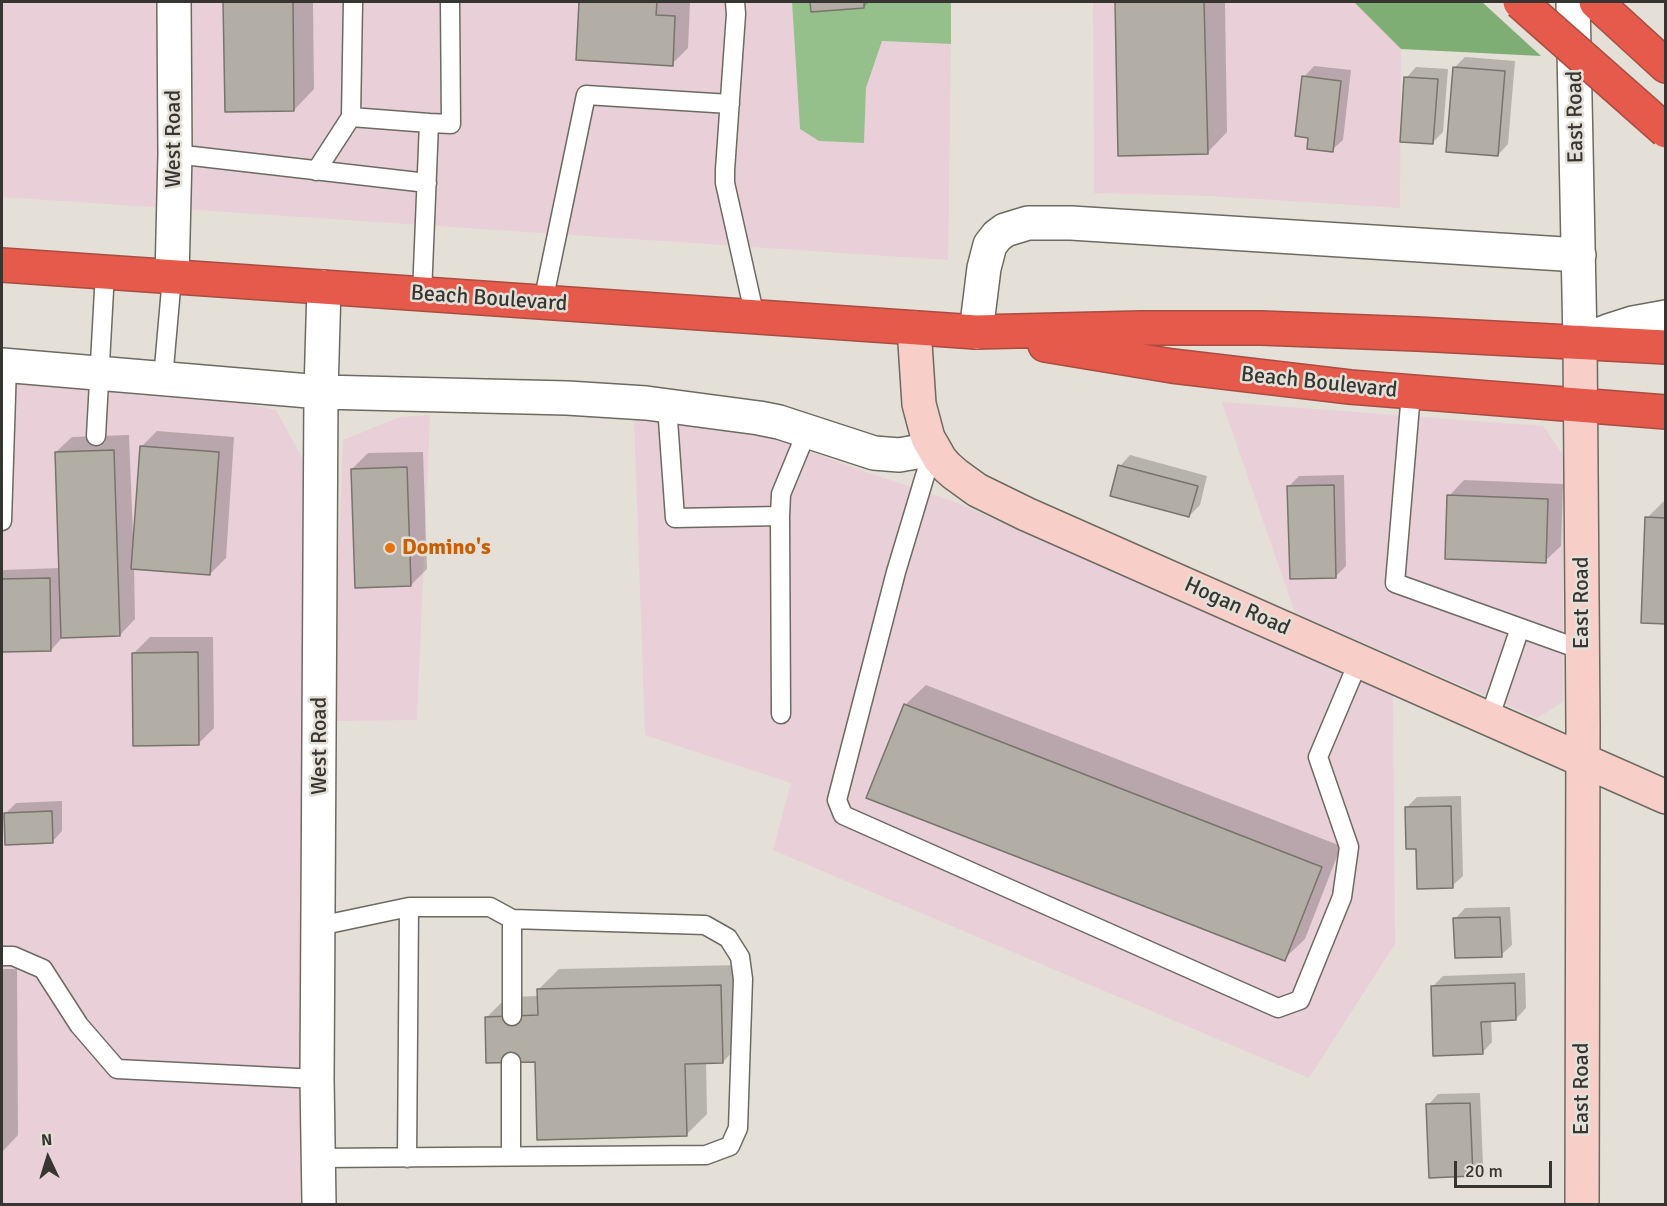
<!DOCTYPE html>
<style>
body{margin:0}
#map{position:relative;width:1667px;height:1206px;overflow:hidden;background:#e4e0d7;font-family:Signika,sans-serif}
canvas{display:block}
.frame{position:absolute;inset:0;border:3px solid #363531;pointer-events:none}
.north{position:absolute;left:18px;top:1128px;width:60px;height:60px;-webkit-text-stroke:4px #e4e0d7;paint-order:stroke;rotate:356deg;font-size:16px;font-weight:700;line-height:24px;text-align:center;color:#363531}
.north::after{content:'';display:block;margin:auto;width:21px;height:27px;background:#363531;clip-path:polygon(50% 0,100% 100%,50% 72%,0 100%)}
.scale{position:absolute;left:1454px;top:1161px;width:98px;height:27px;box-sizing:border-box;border:3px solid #363531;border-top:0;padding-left:8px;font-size:18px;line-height:21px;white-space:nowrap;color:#363531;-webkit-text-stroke:4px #e4e0d7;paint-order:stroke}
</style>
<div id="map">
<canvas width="1667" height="1206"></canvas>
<div class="frame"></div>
<div class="north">N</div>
<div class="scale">20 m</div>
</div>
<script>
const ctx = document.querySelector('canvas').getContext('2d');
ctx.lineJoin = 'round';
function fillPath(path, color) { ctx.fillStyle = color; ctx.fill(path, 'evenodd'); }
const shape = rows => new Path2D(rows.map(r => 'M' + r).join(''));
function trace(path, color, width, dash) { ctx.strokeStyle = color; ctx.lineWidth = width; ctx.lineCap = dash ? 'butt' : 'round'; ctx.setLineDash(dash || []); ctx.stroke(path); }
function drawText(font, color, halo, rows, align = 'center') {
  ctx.font = font + ' Signika,sans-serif'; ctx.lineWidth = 5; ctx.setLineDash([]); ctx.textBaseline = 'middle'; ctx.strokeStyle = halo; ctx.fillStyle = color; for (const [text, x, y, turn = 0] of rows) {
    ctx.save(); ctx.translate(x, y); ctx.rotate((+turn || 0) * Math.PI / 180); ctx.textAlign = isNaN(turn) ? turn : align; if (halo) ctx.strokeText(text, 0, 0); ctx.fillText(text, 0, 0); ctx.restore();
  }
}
const commercial = shape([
 [2,2,792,2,800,129,819,141,864,143,866,88,882,41,951,44,948,260,2,197],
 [1093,2,1354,2,1401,49,1400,208,1211,196,1094,193],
 [2,380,50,384,136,395,241,403,276,410,303,459,300,1204,2,1204],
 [1222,402,1543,426,1563,455,1563,702,1537,718,1295,613],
 [430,415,417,720,332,721,343,440,400,417],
 [634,417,760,433,866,472,955,502,1393,692,1395,944,1309,1078,773,850,791,783,645,735]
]);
const green = shape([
 [792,2,951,2,951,44,882,41,866,88,864,143,819,141,800,129]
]);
const forest = shape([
 [1354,2,1482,2,1541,56,1401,49]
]);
const shadow = shape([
 [225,2,313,2,314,89,294,110,226,110],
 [580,2,690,2,688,48,672,64,577,59],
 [812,2,869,2,864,7,812,10],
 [1116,2,1225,2,1227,132,1207,153,1119,154],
 [1465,57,1515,61,1508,144,1498,155,1455,67],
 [1314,66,1351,70,1343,140,1332,150,1310,137,1304,77],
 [1416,67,1448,69,1443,132,1433,142,1406,78],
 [157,431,234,437,226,558,210,574,134,568,135,619,120,635,61,636,61,639,51,650,2,651,2,572,4,570,60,568,56,452,72,437,129,435,133,535,135,535,141,447],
 [423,452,427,569,411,585,352,469,368,453],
 [1130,455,1207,476,1200,505,1189,516,1120,466],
 [1344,475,1346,566,1335,577,1289,486,1299,476],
 [1464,480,1563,484,1561,546,1545,561,1449,496],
 [1666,499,1666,622,1647,518],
 [150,637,213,637,214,728,198,744,134,653],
 [926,685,1341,846,1305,939,1284,959,905,705],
 [1461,796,1463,876,1452,886,1417,847,1406,808,1417,797],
 [62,801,62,831,52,842,6,813,16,803],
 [1510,907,1512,945,1501,955,1455,919,1465,908],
 [741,965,743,1041,723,1062,706,1062,707,1114,687,1134,536,1060,486,1018,507,997,539,996,538,990,559,969],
 [2,969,17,969,18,1135,2,1152],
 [1525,973,1526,1008,1516,1019,1491,1020,1492,1042,1482,1053,1432,987,1443,976],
 [1480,1093,1483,1164,1472,1175,1428,1105,1438,1094]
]);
const building = shape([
 [223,2,293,2,294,111,225,112,223,2],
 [579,2,657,2,656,15,675,16,673,66,576,60,579,2],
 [810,2,864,2,864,8,811,12,810,2],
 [1115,2,1204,2,1208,154,1118,156,1115,2],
 [1453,67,1505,71,1498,156,1446,152,1453,67],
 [1302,76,1341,81,1333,152,1307,149,1308,138,1295,136,1302,76],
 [1404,77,1438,79,1433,144,1400,142,1404,77],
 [140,446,219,452,210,575,131,569,140,446],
 [114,450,120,636,61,638,55,452,114,450],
 [1118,465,1198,486,1189,517,1110,496,1118,465],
 [407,467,411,586,355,588,351,469,407,467],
 [1334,485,1336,578,1290,579,1287,486,1334,485],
 [1447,495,1548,499,1546,563,1445,559,1447,495],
 [1645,517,1666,518,1666,624,1641,623,1645,517],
 [50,578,51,651,2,652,2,579,50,578],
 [198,652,199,745,133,746,132,653,198,652],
 [904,704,1322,867,1285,961,866,798,904,704],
 [1451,806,1453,888,1417,889,1416,849,1406,849,1405,807,1451,806],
 [52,811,53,843,5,845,4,813,52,811],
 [1500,917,1502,957,1455,958,1453,918,1500,917],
 [1515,983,1516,1020,1481,1022,1483,1054,1433,1056,1431,986,1515,983],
 [721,985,723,1063,685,1064,687,1136,537,1140,535,1062,486,1063,485,1017,538,1015,537,989,721,985],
 [1470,1103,1473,1176,1429,1178,1426,1104,1470,1103]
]);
const lane = shape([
 [735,2,736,14,725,170,725,183,755,317],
 [351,117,429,123],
 [175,154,427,183],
 [316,171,351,117,353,2],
 [422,294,429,123,451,124,450,2],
 [543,302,586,95,730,104],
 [163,379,172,277],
 [1411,393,1395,583,1582,650],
 [667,406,675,518,780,516,781,494,807,431],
 [96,436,105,272],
 [933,449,896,572,837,800,843,815,1278,1008,1300,1000,1342,897,1349,847,1318,757,1359,660],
 [780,516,781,714],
 [2,521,7,365],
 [1489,719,1520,628],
 [512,919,512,1016],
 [319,926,409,907,490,907,512,919,705,925,728,938,740,957,743,979,738,1128,730,1146,706,1155,319,1158],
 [2,956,13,956,43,969,79,1025,117,1069,317,1079],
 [511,1062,511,1156],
 [407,1158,409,907]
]);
const street = shape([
 [1573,2,1580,342,1608,331,1633,323,1666,317],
 [172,277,175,154,174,2],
 [976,332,984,268,990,245,997,236,1005,230,1028,223,1071,223,1579,255],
 [2,365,321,392,567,398,646,403,759,418,779,422,874,453,899,455,933,449],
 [319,1204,317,1079,321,392,324,287]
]);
const secondary = shape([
 [914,328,919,404,928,438,940,459,947,467,955,474,977,490,1026,514,1666,797],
 [1580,342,1583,726,1582,1204]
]);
const highway = shape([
 [1596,2,1666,66],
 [2,265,976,332,1141,328,1261,328,1417,334,1666,347],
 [1045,345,1172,366,1350,387,1666,412]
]);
const highwayBridge = shape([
 [1520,2,1666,131]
]);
const markers = [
 [390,548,6,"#e8710a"]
];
const streetNames = [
 ["East Road",1576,117,-91],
 ["West Road",174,139,-90],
 ["Beach Boulevard",489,299,4],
 ["Beach Boulevard",1319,383,6],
 ["East Road",1582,603,-90],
 ["Hogan Road",1237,607,24],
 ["West Road",320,746,-90],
 ["East Road",1582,1089,-90]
];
const foodNames = [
 ["Domino's",402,548]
];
fillPath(commercial, '#e8cfd8');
fillPath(green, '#95c08c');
fillPath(forest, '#7fae75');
fillPath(shadow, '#0003');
fillPath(building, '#b2aea5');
trace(building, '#77746b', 1.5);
trace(lane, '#6d6a61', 21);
trace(street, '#6d6a61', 36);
trace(secondary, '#6d6a61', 36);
trace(highway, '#a84d42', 36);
trace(lane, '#fff', 18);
trace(street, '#fff', 33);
trace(secondary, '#f8cec9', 33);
trace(highway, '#e65a4b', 33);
trace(highwayBridge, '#a84d42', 36, []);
trace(highwayBridge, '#e65a4b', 33);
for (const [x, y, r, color] of markers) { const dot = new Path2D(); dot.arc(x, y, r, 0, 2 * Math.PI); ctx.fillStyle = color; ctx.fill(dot); trace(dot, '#e4e0d7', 2); }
drawText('22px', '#363531', '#e4e0d7', streetNames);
drawText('bold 22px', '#c56008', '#e4e0d7', foodNames, 'left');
</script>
